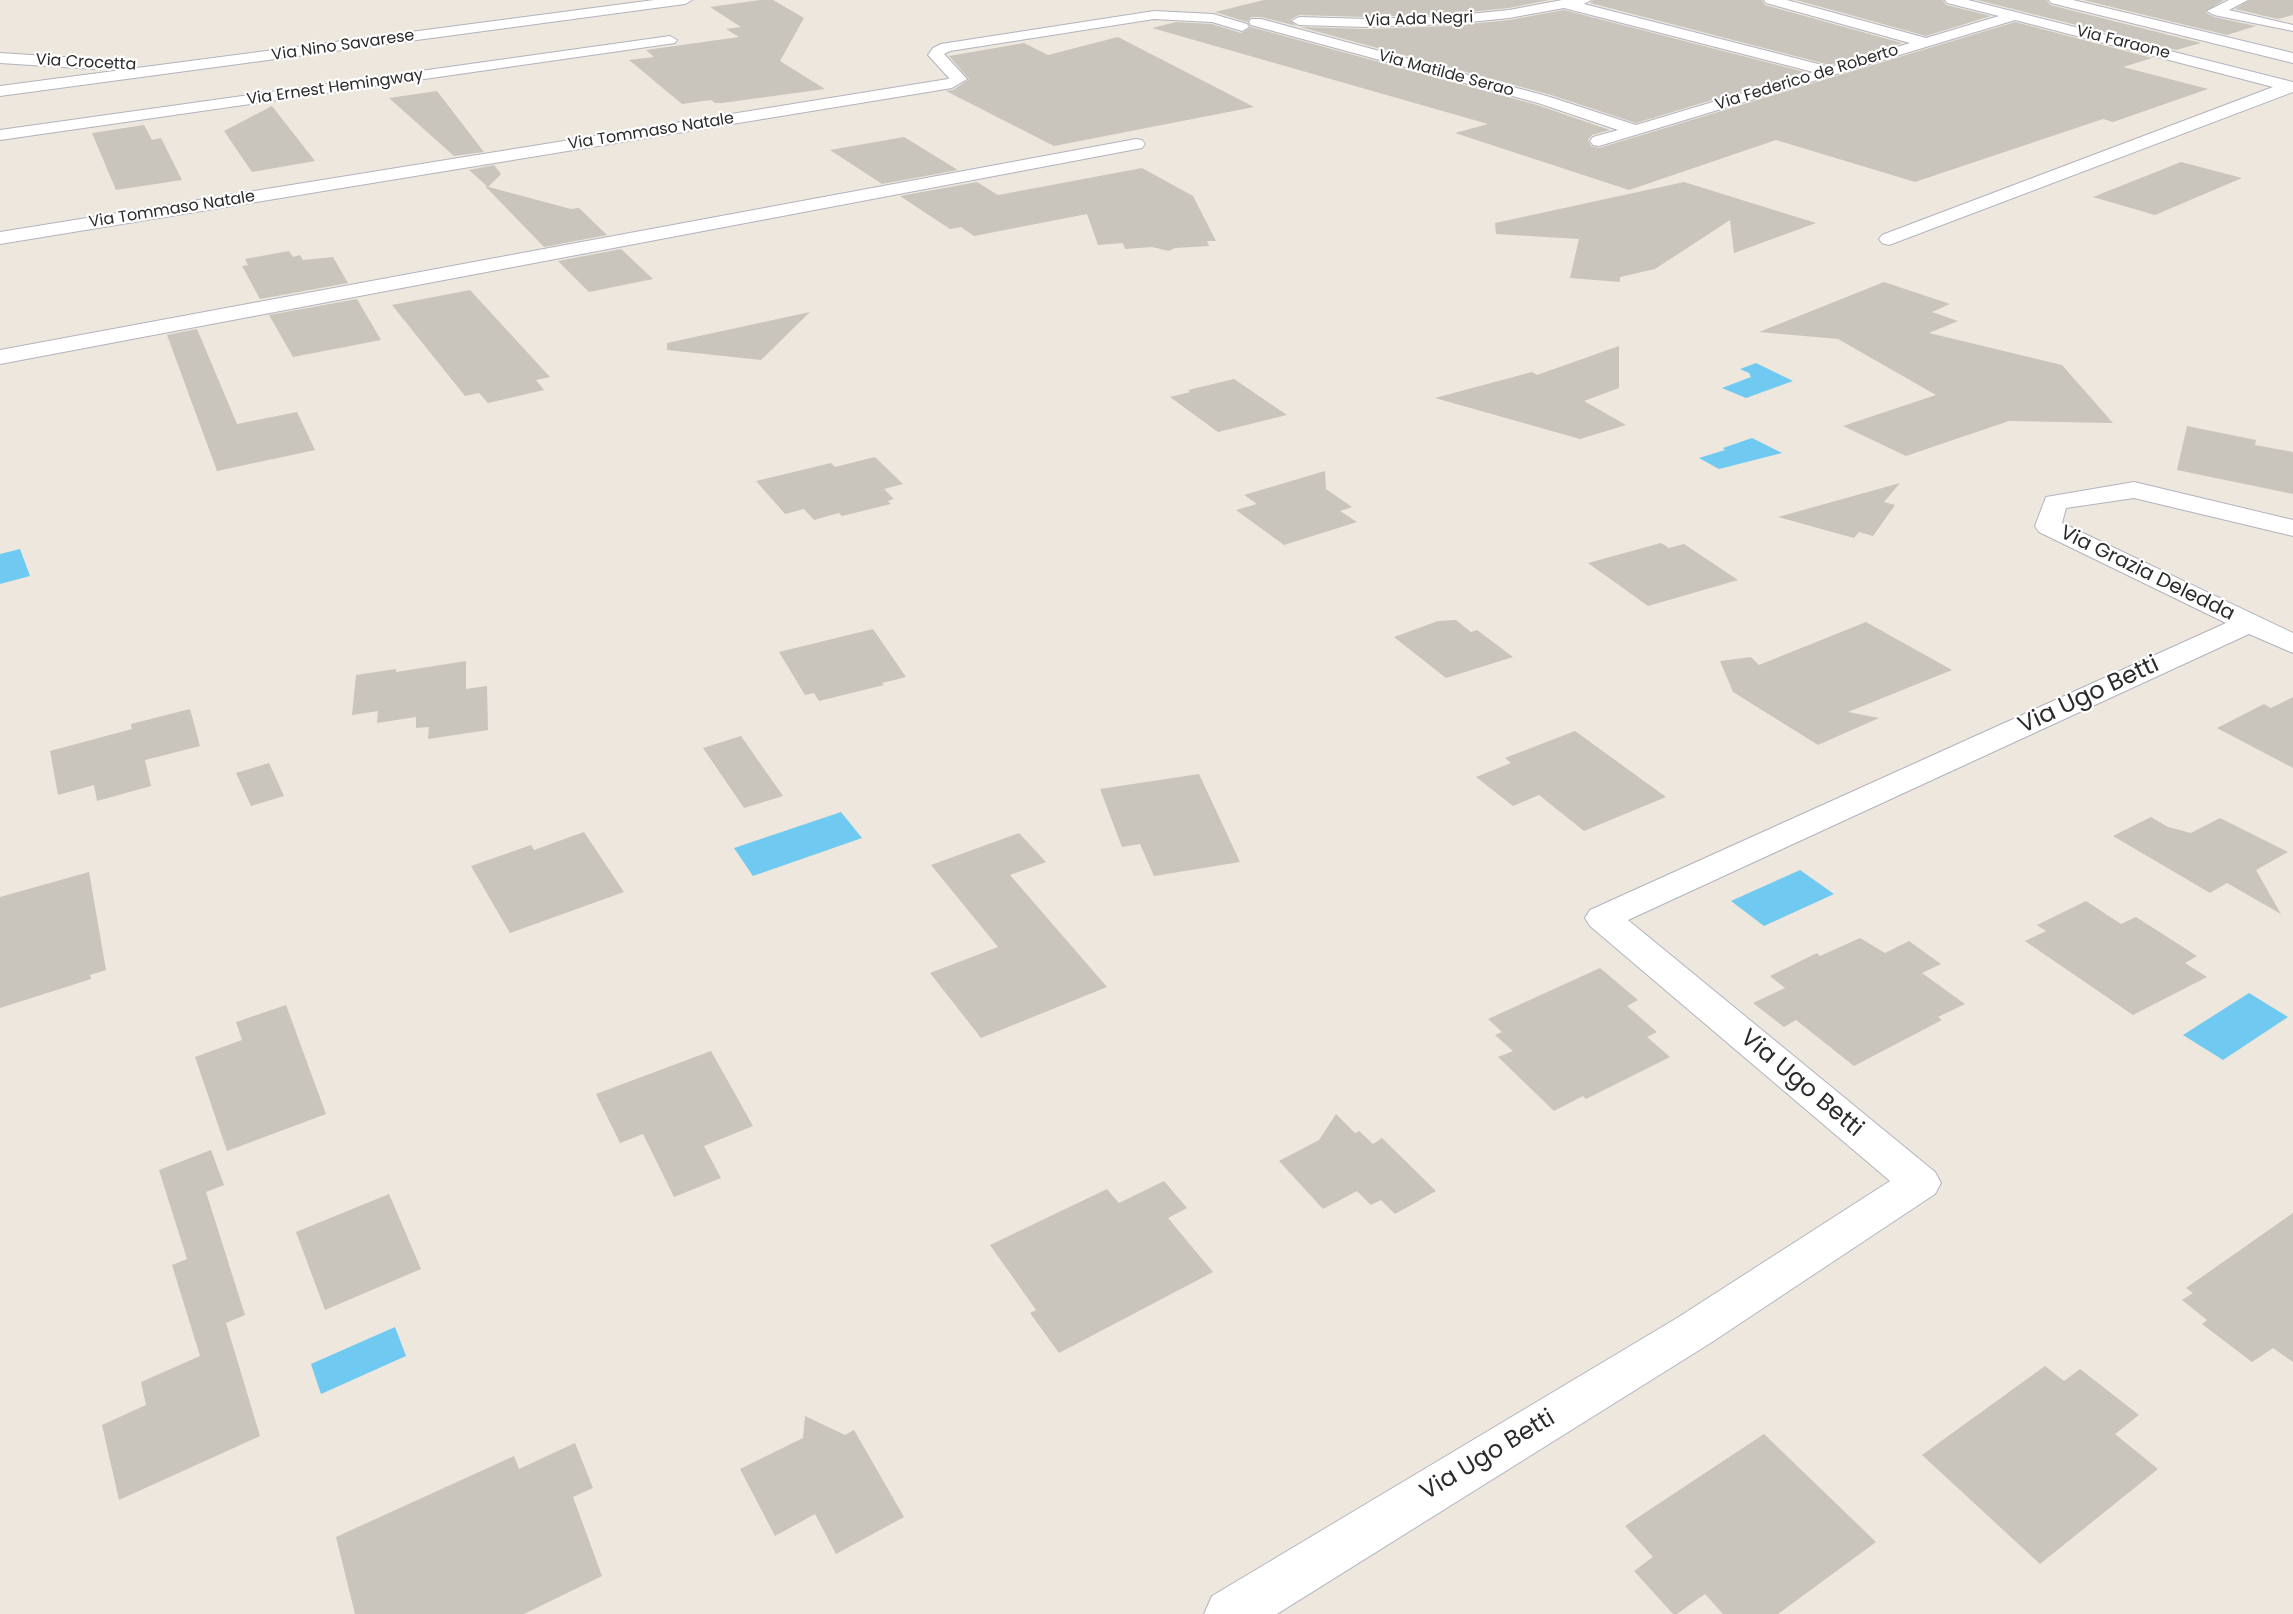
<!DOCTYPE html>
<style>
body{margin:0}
canvas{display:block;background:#ede7dd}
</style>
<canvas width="2293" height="1614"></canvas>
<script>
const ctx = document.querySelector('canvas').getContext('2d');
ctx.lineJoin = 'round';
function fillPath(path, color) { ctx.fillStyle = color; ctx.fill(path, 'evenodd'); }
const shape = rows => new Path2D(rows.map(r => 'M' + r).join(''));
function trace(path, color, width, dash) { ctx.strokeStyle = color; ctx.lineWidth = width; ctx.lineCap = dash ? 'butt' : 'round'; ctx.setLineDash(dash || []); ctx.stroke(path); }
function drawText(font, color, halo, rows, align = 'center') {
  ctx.font = font + ' Poppins,sans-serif'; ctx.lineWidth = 4.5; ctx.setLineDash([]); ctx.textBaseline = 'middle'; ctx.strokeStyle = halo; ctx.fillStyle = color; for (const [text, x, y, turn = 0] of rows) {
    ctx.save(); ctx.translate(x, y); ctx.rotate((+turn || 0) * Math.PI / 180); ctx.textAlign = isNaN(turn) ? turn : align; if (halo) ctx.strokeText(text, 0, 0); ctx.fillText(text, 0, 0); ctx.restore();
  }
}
const water = shape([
 [1756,363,1793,381,1746,398,1722,388,1751,377,1749,373,1740,369],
 [1752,438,1782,453,1719,469,1699,458,1725,450,1723,448],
 [20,549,30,576,0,584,0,554],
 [841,812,862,838,753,876,734,848],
 [1800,870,1834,894,1764,926,1731,901],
 [2249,993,2288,1017,2223,1060,2183,1035],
 [395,1327,406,1356,321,1394,311,1364]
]);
const building = shape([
 [760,0,773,0,804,18,780,61,825,89,722,103,715,103,711,100,682,104,629,60,654,57,646,50,739,37,726,29,741,27,710,7],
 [1264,0,1550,0,1509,8,1450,14,1367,17,1299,15,1290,20,1297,26,1261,17,1251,17,1247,22,1215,12],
 [1593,0,1762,0,1765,5,1902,43,1830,65,1590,3],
 [1796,0,1943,0,1946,5,1991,16,1926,36],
 [1977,0,2047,0,2050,5,2201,43,2176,50],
 [2083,0,2224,0,2205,12,2214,17,2256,26,2227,35],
 [2250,0,2293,0,2293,15,2278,19,2235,9],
 [1564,10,1805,72,1636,123,1551,95,1300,27,1367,29,1450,26,1509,20],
 [1176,22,1212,24,1241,33,1251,27,1537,105,1610,130,1592,135,1588,140,1591,146,1599,148,2015,22,2152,58,2123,67,2208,89,2113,122,2103,119,1915,182,1776,140,1629,190,1455,133,1488,124,1152,28],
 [1118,37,1254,107,1054,146,946,91,953,90,969,79,949,56,1024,43,1048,55],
 [437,91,484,152,454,156,389,98],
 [272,106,315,161,252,172,224,131],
 [144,125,152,140,161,138,182,180,116,190,92,133],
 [904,137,958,170,882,184,830,150],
 [2181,162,2242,178,2155,215,2093,197],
 [494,165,501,174,488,187,469,170],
 [1142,168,1193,196,1216,241,1207,241,1209,246,1175,248,1169,251,1152,247,1125,249,1123,243,1098,245,1087,214,974,236,961,227,950,229,900,196,977,182,998,195],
 [1684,182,1816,223,1734,253,1730,220,1655,269,1620,277,1620,282,1570,278,1579,239,1496,234,1495,223],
 [485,186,571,209,579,208,607,235,544,247],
 [621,249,653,279,589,292,558,261],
 [289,251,293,257,300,255,303,260,333,257,348,283,260,299,242,266,248,265,245,259],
 [1884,282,1950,304,1932,312,1958,321,1929,333,2062,365,2113,423,2009,421,1906,456,1843,426,1936,395,1838,339,1759,332],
 [470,290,550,377,536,380,544,390,488,403,479,393,465,396,392,305],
 [357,299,381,340,293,357,269,315],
 [810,312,761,360,667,350,667,343],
 [197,329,237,424,297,412,315,450,217,471,167,335],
 [1619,346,1619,388,1584,401,1626,425,1580,439,1435,398,1532,372,1537,375],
 [1234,379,1287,415,1218,432,1170,397,1190,392,1188,390],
 [2187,426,2256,440,2255,445,2293,452,2293,494,2177,470],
 [875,457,903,484,884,489,894,499,888,501,891,504,842,516,839,513,814,520,804,509,785,514,756,481,831,463,835,467],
 [1325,471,1326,489,1352,507,1340,511,1357,522,1284,545,1236,510,1257,504,1244,495],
 [1900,483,1884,502,1895,505,1873,536,1859,532,1854,538,1778,517],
 [1661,543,1669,548,1684,544,1738,580,1648,606,1588,563],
 [1456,620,1471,632,1477,630,1513,657,1446,678,1394,637,1438,621],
 [1866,622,1952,670,1848,712,1879,718,1818,745,1733,692,1720,661,1751,657,1759,665],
 [873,629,906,677,882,683,884,685,819,701,814,693,805,695,779,652],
 [466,661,466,689,487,686,488,730,428,739,429,727,416,728,416,717,377,723,378,711,352,715,356,675,396,669,396,672],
 [2293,697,2293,768,2217,728,2264,704,2271,708],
 [190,709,200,746,145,760,151,786,97,801,94,785,58,795,50,751,132,729,131,724],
 [1575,731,1666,797,1584,831,1539,795,1513,806,1476,777,1511,763,1505,758],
 [741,736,783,796,744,808,703,748],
 [269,763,284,796,251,806,236,773],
 [1199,774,1240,862,1154,876,1140,844,1122,847,1100,789],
 [2151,817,2168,827,2191,833,2220,818,2288,852,2256,870,2281,914,2227,883,2210,893,2113,836],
 [584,832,624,892,510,933,471,866,531,845,534,850],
 [1019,833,1046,862,1010,875,1107,987,981,1038,930,973,998,947,931,865],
 [89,872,106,970,90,975,91,979,0,1008,0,897],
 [2086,901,2121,924,2136,917,2197,956,2185,963,2207,977,2133,1015,2025,941,2046,931,2037,925],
 [1860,938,1885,953,1909,941,1941,964,1922,973,1965,1004,1938,1017,1942,1020,1854,1066,1796,1020,1784,1027,1753,1003,1785,988,1770,976,1817,953,1820,956],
 [1600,968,1638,1000,1627,1006,1657,1032,1647,1037,1670,1057,1586,1099,1583,1096,1554,1111,1498,1057,1513,1051,1495,1035,1502,1032,1488,1019],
 [286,1005,326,1114,227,1151,195,1057,242,1040,236,1022],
 [711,1051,753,1126,704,1146,721,1178,674,1197,643,1134,620,1143,596,1094],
 [1336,1114,1355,1133,1359,1131,1373,1144,1382,1138,1436,1191,1395,1214,1381,1200,1371,1205,1357,1191,1323,1209,1279,1161,1319,1140],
 [211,1150,224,1185,206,1192,245,1315,226,1323,260,1436,119,1500,102,1425,146,1405,141,1382,200,1356,172,1265,187,1259,159,1170],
 [1164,1181,1187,1208,1168,1218,1213,1272,1059,1353,1030,1313,1036,1310,990,1245,1107,1189,1119,1203],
 [389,1194,421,1269,325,1310,296,1232],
 [2293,1213,2293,1362,2273,1348,2252,1362,2202,1324,2207,1320,2182,1300,2193,1293,2186,1288],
 [2045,1366,2064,1381,2080,1369,2139,1415,2115,1434,2158,1469,2040,1564,1922,1455],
 [805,1416,845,1435,854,1430,904,1517,836,1554,815,1514,775,1536,740,1469,803,1438],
 [1764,1434,1876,1542,1778,1614,1723,1614,1705,1594,1677,1614,1673,1614,1634,1571,1653,1557,1625,1526],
 [575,1443,593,1488,573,1497,602,1576,524,1614,355,1614,336,1537,514,1456,519,1469]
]);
const minor = shape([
 [654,0,692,0,685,4,0,96,0,86,654,0],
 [1562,0,1591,0,1584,4,1830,67,1910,43,1766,3,1764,0,1787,0,1926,38,1999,16,1947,3,1945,0,1968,0,2293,82,2293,92,1889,245,1882,243,1879,239,1882,235,2273,87,2015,20,1599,146,1593,145,1590,141,1593,137,1618,130,1538,103,1251,25,1249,22,1251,19,1261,19,1550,97,1636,125,1813,72,1564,8,1509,18,1450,24,1367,27,1299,25,1292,21,1299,17,1367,19,1450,16,1509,10,1562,0],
 [2049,0,2073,0,2293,53,2293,63,2051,3,2049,0],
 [2229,0,2248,0,2229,10,2293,25,2293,31,2214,15,2207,11,2229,0],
 [1154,11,1213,14,1247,24,1249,27,1242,31,1212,22,1154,19,950,51,944,54,967,79,952,88,0,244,0,232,948,79,949,78,928,55,933,48,941,44,1154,11],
 [670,36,677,40,675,43,0,140,0,130,670,36],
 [0,53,94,59,102,64,94,69,0,63,0,53],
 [1136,139,1142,140,1145,144,1142,148,0,364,0,350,1136,139],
 [2134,482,2293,520,2293,536,2134,498,2066,508,2062,523,2293,633,2293,653,2249,634,1628,920,1935,1172,1941,1183,1935,1194,1709,1344,1277,1614,1204,1614,1212,1596,1677,1318,1890,1181,1590,926,1585,918,1590,910,2226,623,2039,532,2035,526,2046,497,2134,482]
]);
const farStreetnames = [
 ["Via Ada Negri",1419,20,-2],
 ["Via Faraone",2123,43,14],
 ["Via Nino Savarese",343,46,-8],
 ["Via Crocetta",86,63,3],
 ["Via Matilde Serao",1446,74,15],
 ["Via Federico de Roberto",1807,78,-17],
 ["Via Ernest Hemingway",335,88,-8],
 ["Via Tommaso Natale",651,132,-9],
 ["Via Tommaso Natale",172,210,-9]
];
const streetNames = [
 ["Via Grazia Deledda",2147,574,26]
];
const nearStreetnames = [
 ["Via Ugo Betti",2089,696,-25],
 ["Via Ugo Betti",1801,1084,40],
 ["Via Ugo Betti",1488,1456,-31]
];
fillPath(water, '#70c9f0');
fillPath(building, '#c9c5bc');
trace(minor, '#b1b3bf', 2);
fillPath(minor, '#fff');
drawText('16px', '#2b2b2b', '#fff', farStreetnames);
drawText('20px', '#2b2b2b', '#fff', streetNames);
drawText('24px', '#2b2b2b', '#fff', nearStreetnames);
</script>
